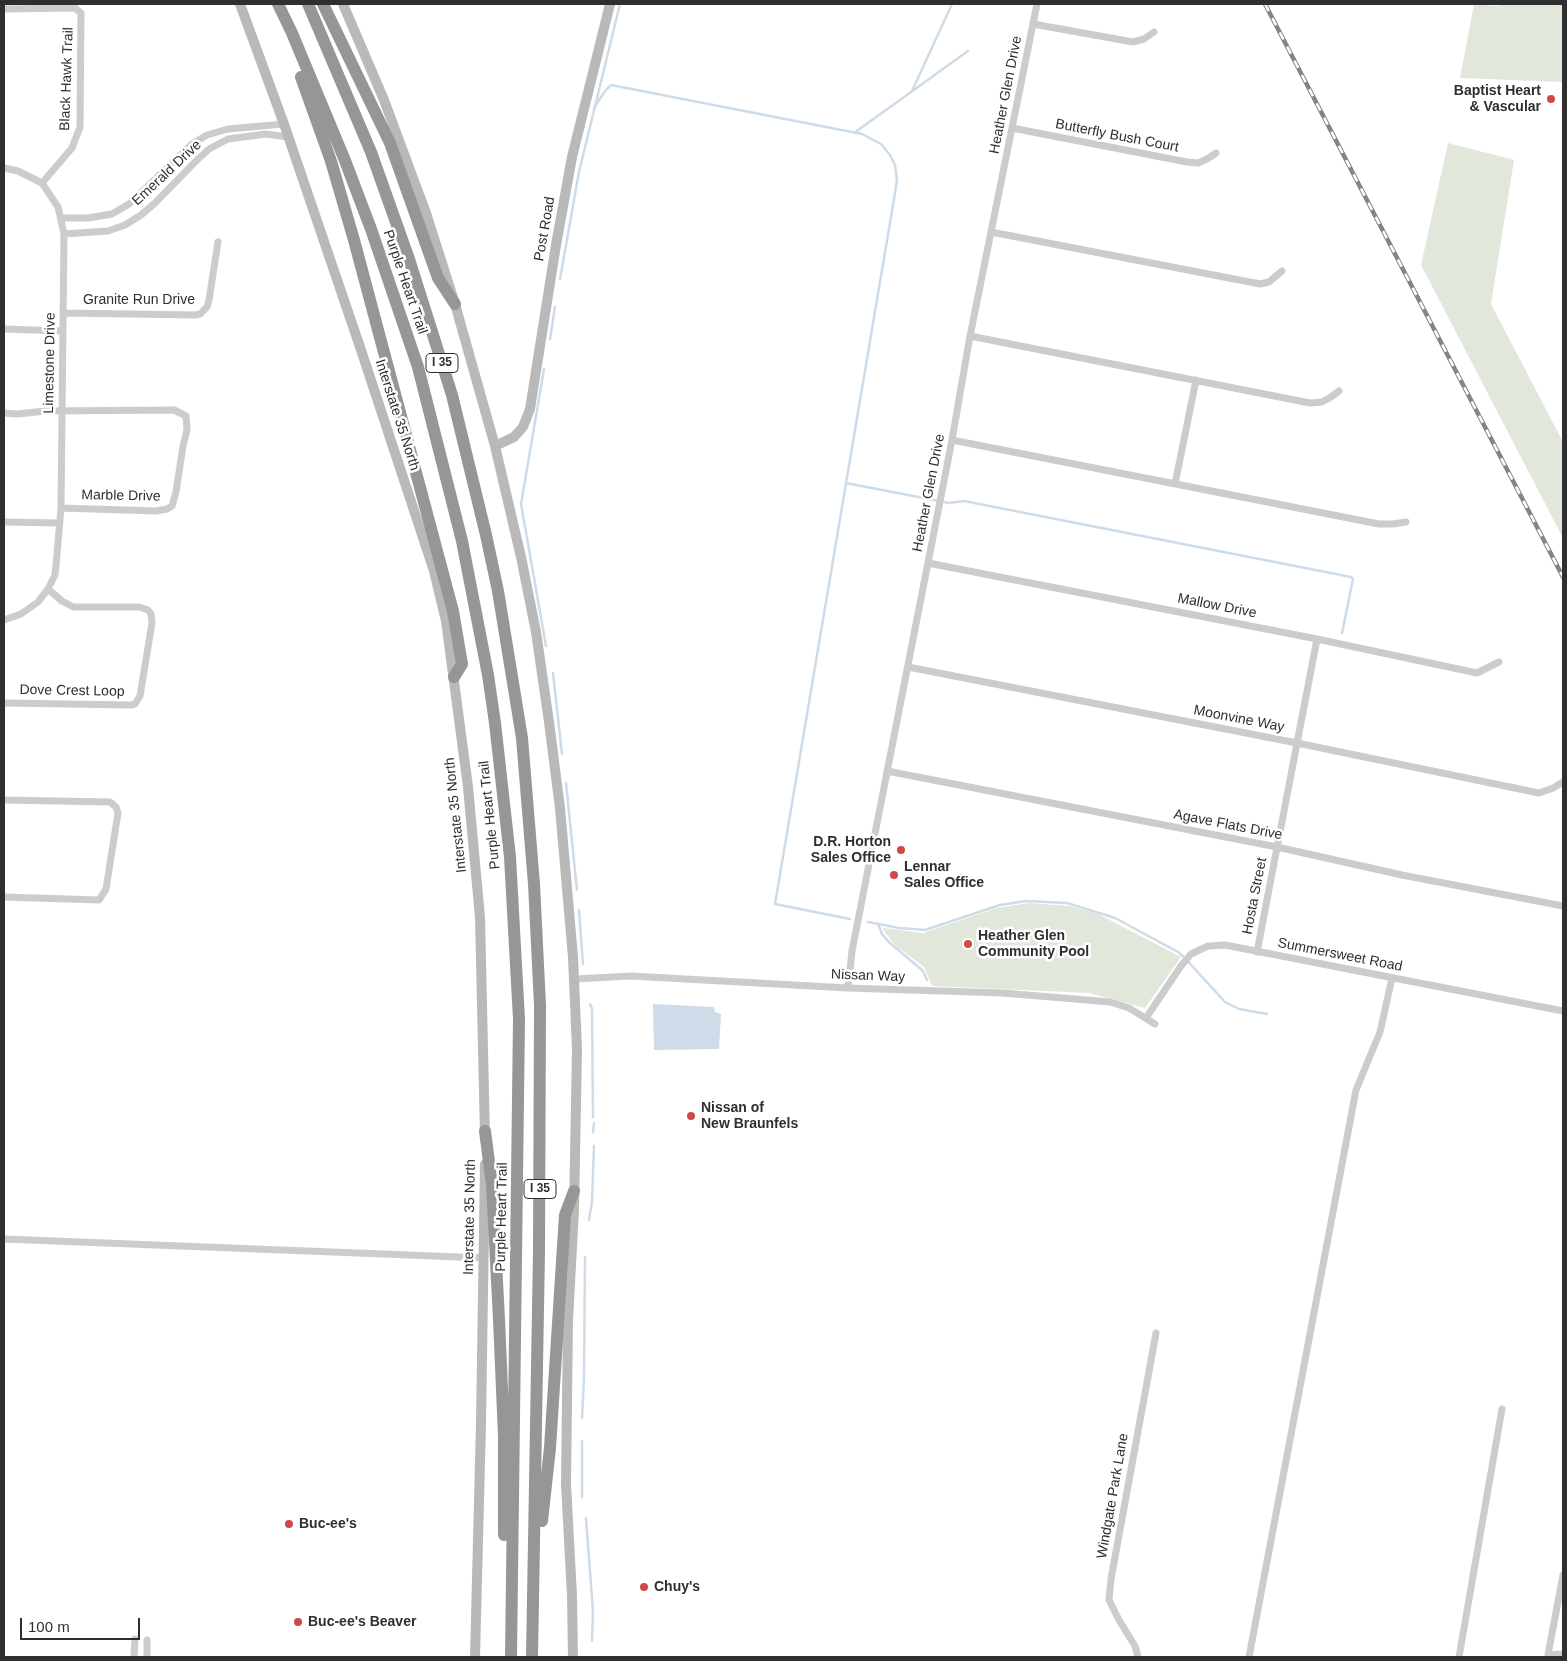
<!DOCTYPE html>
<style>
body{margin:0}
#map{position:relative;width:1567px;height:1661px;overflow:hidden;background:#fff;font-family:Arial,sans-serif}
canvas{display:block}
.frame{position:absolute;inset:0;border:5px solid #2f2f2f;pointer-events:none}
.scale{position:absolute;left:20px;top:1618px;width:120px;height:22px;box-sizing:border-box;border:2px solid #2f2f2f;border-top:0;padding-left:6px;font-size:15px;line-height:18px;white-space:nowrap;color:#2f2f2f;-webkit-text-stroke:4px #fff;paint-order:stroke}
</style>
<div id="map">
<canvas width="1567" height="1661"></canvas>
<div class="frame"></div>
<div class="scale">100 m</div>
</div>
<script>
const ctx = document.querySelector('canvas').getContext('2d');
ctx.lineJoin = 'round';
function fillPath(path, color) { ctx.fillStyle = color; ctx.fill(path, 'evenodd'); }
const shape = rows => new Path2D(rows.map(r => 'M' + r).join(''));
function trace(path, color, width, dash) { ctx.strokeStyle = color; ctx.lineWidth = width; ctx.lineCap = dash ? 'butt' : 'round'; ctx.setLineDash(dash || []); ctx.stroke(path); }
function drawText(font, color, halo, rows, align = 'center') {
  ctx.font = font + ' Arial,sans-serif'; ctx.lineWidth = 5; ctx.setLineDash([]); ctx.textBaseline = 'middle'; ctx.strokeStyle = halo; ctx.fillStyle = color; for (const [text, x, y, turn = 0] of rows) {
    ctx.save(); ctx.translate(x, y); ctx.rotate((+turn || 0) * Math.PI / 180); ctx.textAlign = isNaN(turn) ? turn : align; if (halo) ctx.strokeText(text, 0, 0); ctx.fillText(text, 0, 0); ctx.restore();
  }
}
const green = shape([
 [1474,4,1498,6,1499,4,1563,4,1563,82,1460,78],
 [1448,143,1514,160,1491,304,1563,442,1563,538,1421,265],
 [1029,903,1070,906,1098,914,1181,957,1145,1008,1089,993,932,986,924,967,895,945,884,931,883,928,923,933,997,908]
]);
const water = shape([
 [653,1004,714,1007,715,1012,721,1014,719,1049,654,1050]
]);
const stream = shape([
 [912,91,952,4],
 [594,108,605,91,611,85,862,134,881,144,890,155,895,165,897,180,894,199,775,904,850,919],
 [854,133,968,51],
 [560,279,579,172,620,4],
 [550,339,555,307],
 [544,369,521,504,546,646],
 [846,483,949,503,964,501,1351,577,1353,579,1342,633],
 [553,673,562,754],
 [566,783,577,890],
 [579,910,583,964],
 [868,922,899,928,925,930,1000,905,1026,901,1067,903,1115,918,1178,952,1184,957,1225,1002,1239,1009,1267,1014],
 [878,924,882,934,889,942,923,971,927,980],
 [590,1004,592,1009,593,1117],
 [593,1132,594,1123],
 [589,1220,592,1202,594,1146],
 [582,1418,584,1378,585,1257],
 [582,1441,582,1497],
 [586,1518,593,1612,592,1641]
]);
const street = shape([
 [4,9,75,8,81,13,80,127,72,148,42,183],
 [1033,24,1133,42,1144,39,1154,32],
 [1012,128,1187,162,1198,163,1207,159,1216,153],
 [4,168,18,171,42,183,58,207,64,234,61,508,56,565,55,575,48,589,38,602,21,614,4,620],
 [61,218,88,218,112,214,129,204,192,144,207,135,228,129,284,124],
 [991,232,1260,284,1269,282,1282,271],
 [64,234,108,231,125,225,141,215,154,204,196,161,209,149,228,139,266,134,288,137],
 [63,313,195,315,200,314,207,307,209,300,218,242],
 [4,329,63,331],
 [970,336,1310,403,1322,402,1331,397,1339,391],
 [4,413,17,414,46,411,174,410,186,416,187,430,183,446,176,492,172,506,167,509,156,511,61,508],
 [952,440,1379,524,1393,524,1406,522],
 [1175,484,1196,380],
 [4,522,59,523],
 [928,563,1317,639,1477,673,1499,662],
 [908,667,1297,743,1539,793,1553,788,1563,782],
 [4,703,131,705,135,704,140,696,152,623,151,614,148,610,139,607,73,607,62,601,48,589],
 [887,771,1277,847,1402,875,1563,906],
 [4,800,110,802,116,807,118,813,106,889,99,900,4,897],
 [1257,952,1317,639],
 [575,979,631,976,848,988,1003,993,1110,1002,1129,1008,1155,1024],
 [848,988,852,951,952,440,970,336,1037,4],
 [1146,1018,1181,966,1191,954,1208,946,1225,945,1563,1011],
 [4,1239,484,1258],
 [147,1640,147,1657],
 [1548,1655,1563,1575],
 [134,1657,135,1639],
 [1138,1657,1135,1646,1119,1620,1109,1600,1111,1579,1156,1333],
 [1249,1657,1356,1090,1380,1032,1392,978],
 [1459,1657,1502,1409],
 [1548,1657,1548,1655,1563,1654]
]);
const secondary = shape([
 [240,4,284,124,360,347,434,571,446,621,468,787,480,917,485,1137],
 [343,4,384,100,426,213,455,304,495,446,521,557,536,632,549,722,560,808,573,957,577,1049,574,1210,568,1320,566,1484,572,1596,573,1657],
 [495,446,514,437,523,427,530,409,556,245,572,157,610,4],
 [475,1657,481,1423,485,1164]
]);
const highway = shape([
 [278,4,292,33,344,158,371,229,418,367,462,541,488,675,495,723,510,857,519,1019,511,1657],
 [308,4,371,152,409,259,452,395,486,535,498,591,522,738,534,884,540,1005,539,1251,532,1657],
 [323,4,390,143,438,278,455,304],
 [301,77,331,161,354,240,453,611,462,664,454,677],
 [485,1131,492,1185,499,1319,504,1436,504,1535],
 [542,1521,550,1448,565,1215,574,1191]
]);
const rail = shape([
 [1265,4,1563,577]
]);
const markers = [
 [1551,99,5,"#d0474a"],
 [901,850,5,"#d0474a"],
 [894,875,5,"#d0474a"],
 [968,944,5,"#d0474a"],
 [691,1116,5,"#d0474a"],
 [289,1524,5,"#d0474a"],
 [644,1587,5,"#d0474a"],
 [298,1622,5,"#d0474a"]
];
const shields = [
 [442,363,32],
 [540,1189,32]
];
const shieldNames = [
 ["I 35",442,363],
 ["I 35",540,1189]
];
const streetNames = [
 ["Black Hawk Trail",67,79,-88],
 ["Heather Glen Drive",1006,95,-79],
 ["Butterfly Bush Court",1117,136,11],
 ["Emerald Drive",167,173,-43],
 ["Post Road",545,229,-80],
 ["Purple Heart Trail",405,282,71],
 ["Granite Run Drive",139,300],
 ["Limestone Drive",50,363,-89],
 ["Interstate 35 North",397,415,72],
 ["Heather Glen Drive",929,493,-79],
 ["Marble Drive",121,496,1],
 ["Mallow Drive",1217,606,11],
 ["Dove Crest Loop",72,691,1],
 ["Moonvine Way",1239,719,11],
 ["Interstate 35 North",456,815,-96],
 ["Purple Heart Trail",490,815,-96],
 ["Agave Flats Drive",1228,825,11],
 ["Hosta Street",1255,896,-79],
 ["Summersweet Road",1340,955,11],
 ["Nissan Way",868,976,2],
 ["Interstate 35 North",470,1217,-89],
 ["Purple Heart Trail",502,1217,-89],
 ["Windgate Park Lane",1113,1496,-80]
];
const poiNames = [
 ["Baptist Heart",1541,91,"right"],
 ["& Vascular",1541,107,"right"],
 ["D.R. Horton",891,842,"right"],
 ["Sales Office",891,858,"right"],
 ["Lennar",904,867],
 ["Sales Office",904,883],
 ["Heather Glen",978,936],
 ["Community Pool",978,952],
 ["Nissan of",701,1108],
 ["New Braunfels",701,1124],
 ["Buc-ee's",299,1524],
 ["Chuy's",654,1587],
 ["Buc-ee's Beaver",308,1622]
];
fillPath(green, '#e2e7dc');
fillPath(water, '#cddce8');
trace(stream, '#cddce8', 2.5);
trace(street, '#ccc', 7);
trace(secondary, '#b9b9b9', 10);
trace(highway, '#969696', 12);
trace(rail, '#848484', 4.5);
trace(rail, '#fff', 2.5, [8]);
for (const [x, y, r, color] of markers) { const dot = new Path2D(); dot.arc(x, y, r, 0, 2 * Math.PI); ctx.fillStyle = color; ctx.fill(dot); trace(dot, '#fff', 2); }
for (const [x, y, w] of shields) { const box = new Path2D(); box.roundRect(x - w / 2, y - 9.5, w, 19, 4); ctx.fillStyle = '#fff'; ctx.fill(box); trace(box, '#2f2f2f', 1); }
drawText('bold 12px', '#2f2f2f', null, shieldNames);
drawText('14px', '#2f2f2f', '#fff', streetNames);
drawText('bold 14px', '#2f2f2f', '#fff', poiNames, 'left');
</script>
